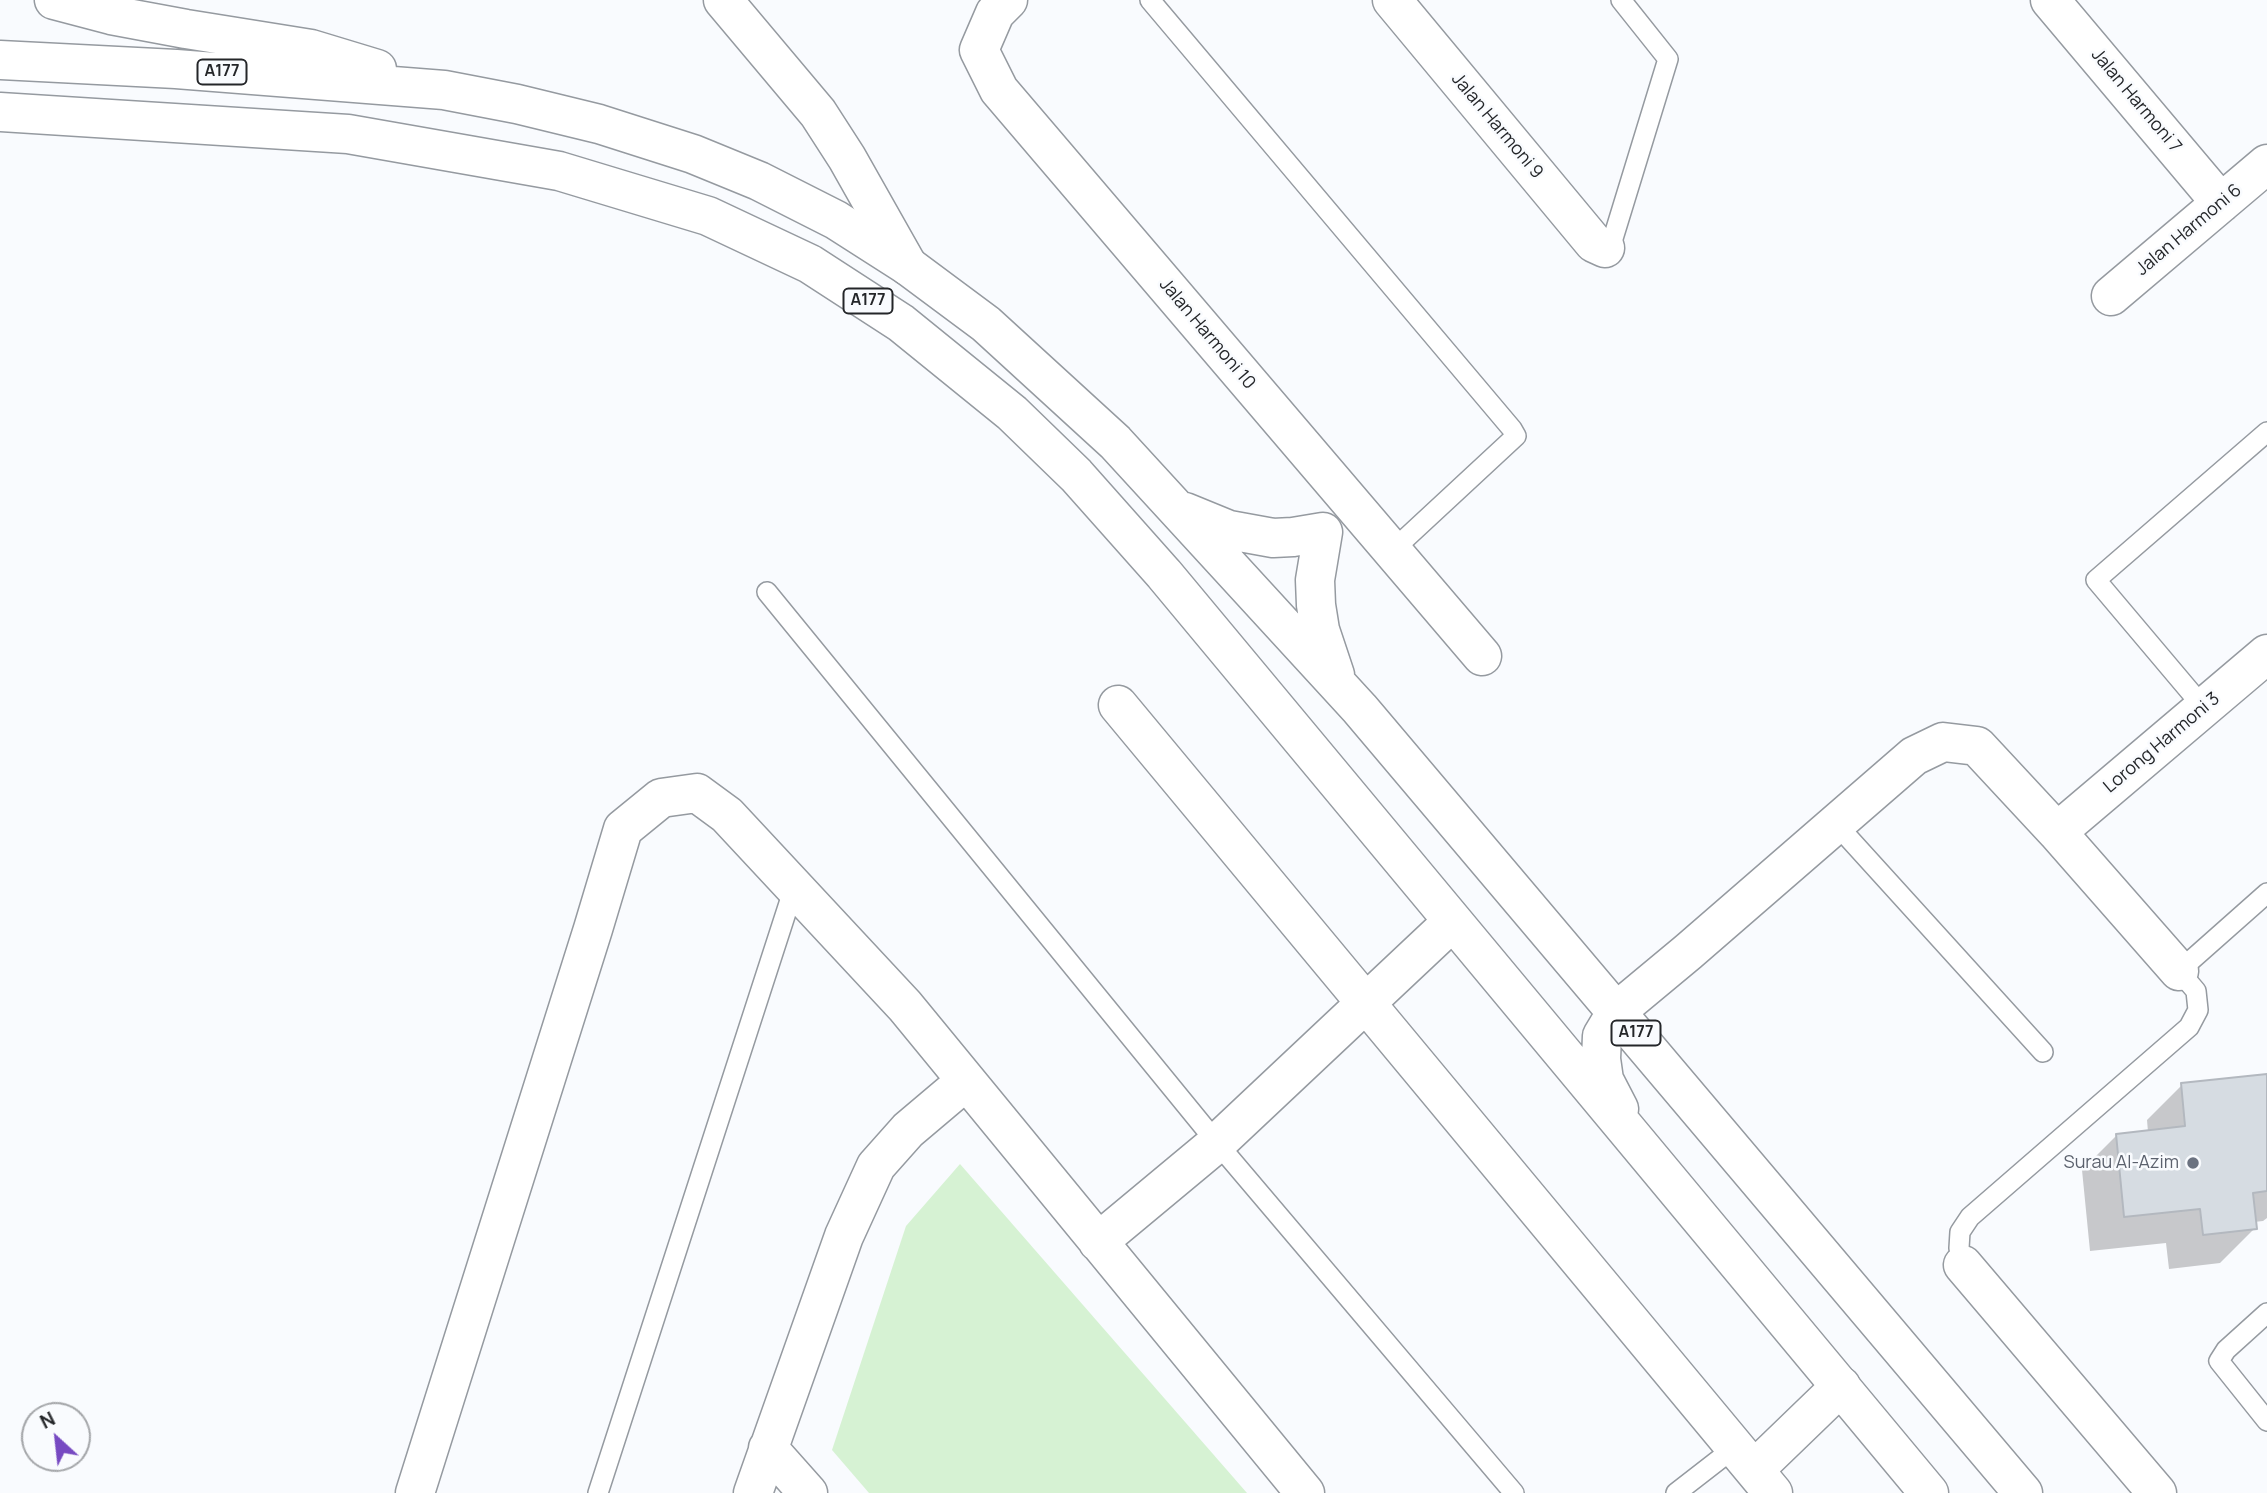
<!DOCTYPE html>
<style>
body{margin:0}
#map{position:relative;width:2267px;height:1493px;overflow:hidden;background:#f9fbfe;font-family:Manrope,sans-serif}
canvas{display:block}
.north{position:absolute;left:21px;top:1402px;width:70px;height:70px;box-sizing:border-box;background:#f9fbfe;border:2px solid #a4a6a9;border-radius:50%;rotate:333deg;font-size:19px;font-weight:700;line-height:28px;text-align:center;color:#242629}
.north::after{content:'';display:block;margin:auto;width:24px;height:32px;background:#774ac2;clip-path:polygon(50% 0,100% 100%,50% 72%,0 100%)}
</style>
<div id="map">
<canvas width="2267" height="1493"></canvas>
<div class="north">N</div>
</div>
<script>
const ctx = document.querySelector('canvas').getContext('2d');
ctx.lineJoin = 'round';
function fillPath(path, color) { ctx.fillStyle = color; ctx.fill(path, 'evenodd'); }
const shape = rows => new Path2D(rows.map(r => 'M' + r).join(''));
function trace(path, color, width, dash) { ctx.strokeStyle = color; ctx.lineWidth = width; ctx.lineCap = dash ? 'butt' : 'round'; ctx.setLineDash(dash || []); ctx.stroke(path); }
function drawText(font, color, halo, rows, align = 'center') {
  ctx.font = font + ' Manrope,sans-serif'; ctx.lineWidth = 5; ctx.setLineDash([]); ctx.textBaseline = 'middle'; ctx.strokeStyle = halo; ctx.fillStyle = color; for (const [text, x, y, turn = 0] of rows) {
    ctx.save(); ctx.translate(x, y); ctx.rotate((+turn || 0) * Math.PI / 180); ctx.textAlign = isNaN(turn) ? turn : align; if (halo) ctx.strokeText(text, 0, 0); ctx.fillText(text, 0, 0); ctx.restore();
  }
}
const green = shape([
 [960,1164,1247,1493,869,1493,832,1450,906,1226]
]);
const shadow = shape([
 [2267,1076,2267,1218,2263,1221,2254,1222,2255,1228,2220,1263,2169,1269,2166,1243,2090,1251,2082,1170,2116,1136,2148,1132,2147,1120,2182,1085]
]);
const building = shape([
 [2267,1074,2267,1191,2253,1193,2257,1229,2203,1235,2200,1209,2124,1217,2116,1134,2185,1126,2181,1083,2267,1074]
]);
const service = shape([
 [1150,0,1512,429,1516,436,1392,551],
 [1605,248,1611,245,1668,59,1621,0],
 [767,592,1217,1143,1514,1493],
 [2204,708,2096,580,2267,432],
 [1836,824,2043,1052],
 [1963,1265,1959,1248,1960,1232,1970,1217,2189,1027,2198,1010,2196,991,2179,971,2267,893],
 [2267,1313,2226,1350,2219,1361,2267,1421],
 [598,1493,794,888],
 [1676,1493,1734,1448]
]);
const minor = shape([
 [723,0,818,113,847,158,908,266],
 [1008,0,995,13,979,50,999,90,1482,656],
 [1392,0,1594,243,1605,248],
 [2050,0,2221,203],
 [2111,296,2267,164],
 [1118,705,1773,1493],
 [2057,832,2267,654],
 [1617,1011,1688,952,1914,756,1943,742,1977,746,2057,832,2179,971],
 [1098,1242,1217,1143,1452,922],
 [1963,1265,2157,1493],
 [768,1448,808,1493],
 [1754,1470,1841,1386],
 [415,1493,593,929,623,829,661,798,697,793,727,815,905,1006,1305,1493],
 [753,1493,844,1236,876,1166,908,1130,966,1081]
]);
const trunk = shape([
 [54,0,111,15,186,29,311,49,377,69],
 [0,60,176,69,444,90,517,104,599,124,693,154,759,181,836,220,908,266,986,324,1115,442,1360,709,2023,1493],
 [0,112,348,134,559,171,708,216,810,264,901,323,1012,413,1076,475,1164,574,1929,1493],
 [1185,512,1229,530,1273,538,1293,537,1323,532,1315,580,1316,605,1320,630,1335,675],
 [1617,1011,1602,1036,1601,1059,1604,1080,1619,1109]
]);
const markers = [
 [2193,1163,7,"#6b7280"]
];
const shields = [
 [222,72,49],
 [868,301,49],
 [1636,1033,49]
];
const shieldNames = [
 ["A177",222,72],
 ["A177",868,301],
 ["A177",1636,1033]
];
const streetNames = [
 ["Jalan Harmoni 7",2136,101,50],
 ["Jalan Harmoni 9",1497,126,50],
 ["Jalan Harmoni 6",2189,230,-40],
 ["Jalan Harmoni 10",1207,334,50],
 ["Lorong Harmoni 3",2162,743,-40]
];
const worshipNames = [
 ["Surau Al-Azim",2179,1163]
];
fillPath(green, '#d6f2d3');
fillPath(shadow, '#0003');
fillPath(building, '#d6dce2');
trace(building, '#b3b8bf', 2);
trace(service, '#959aa0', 22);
trace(minor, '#959aa0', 41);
trace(trunk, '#959aa0', 41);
trace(service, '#fff', 19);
trace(minor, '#fff', 38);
trace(trunk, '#fff', 38);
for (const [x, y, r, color] of markers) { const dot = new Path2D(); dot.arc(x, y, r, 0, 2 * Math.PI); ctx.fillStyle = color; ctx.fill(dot); trace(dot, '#f9fbfe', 2.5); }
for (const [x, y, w] of shields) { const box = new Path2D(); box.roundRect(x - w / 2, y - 12.5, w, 25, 5); ctx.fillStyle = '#f9fbfe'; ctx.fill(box); trace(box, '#242629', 2); }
drawText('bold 16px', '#242629', null, shieldNames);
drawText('18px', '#242629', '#f9fbfe', streetNames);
drawText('18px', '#5b616d', '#f9fbfe', worshipNames, 'right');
</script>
